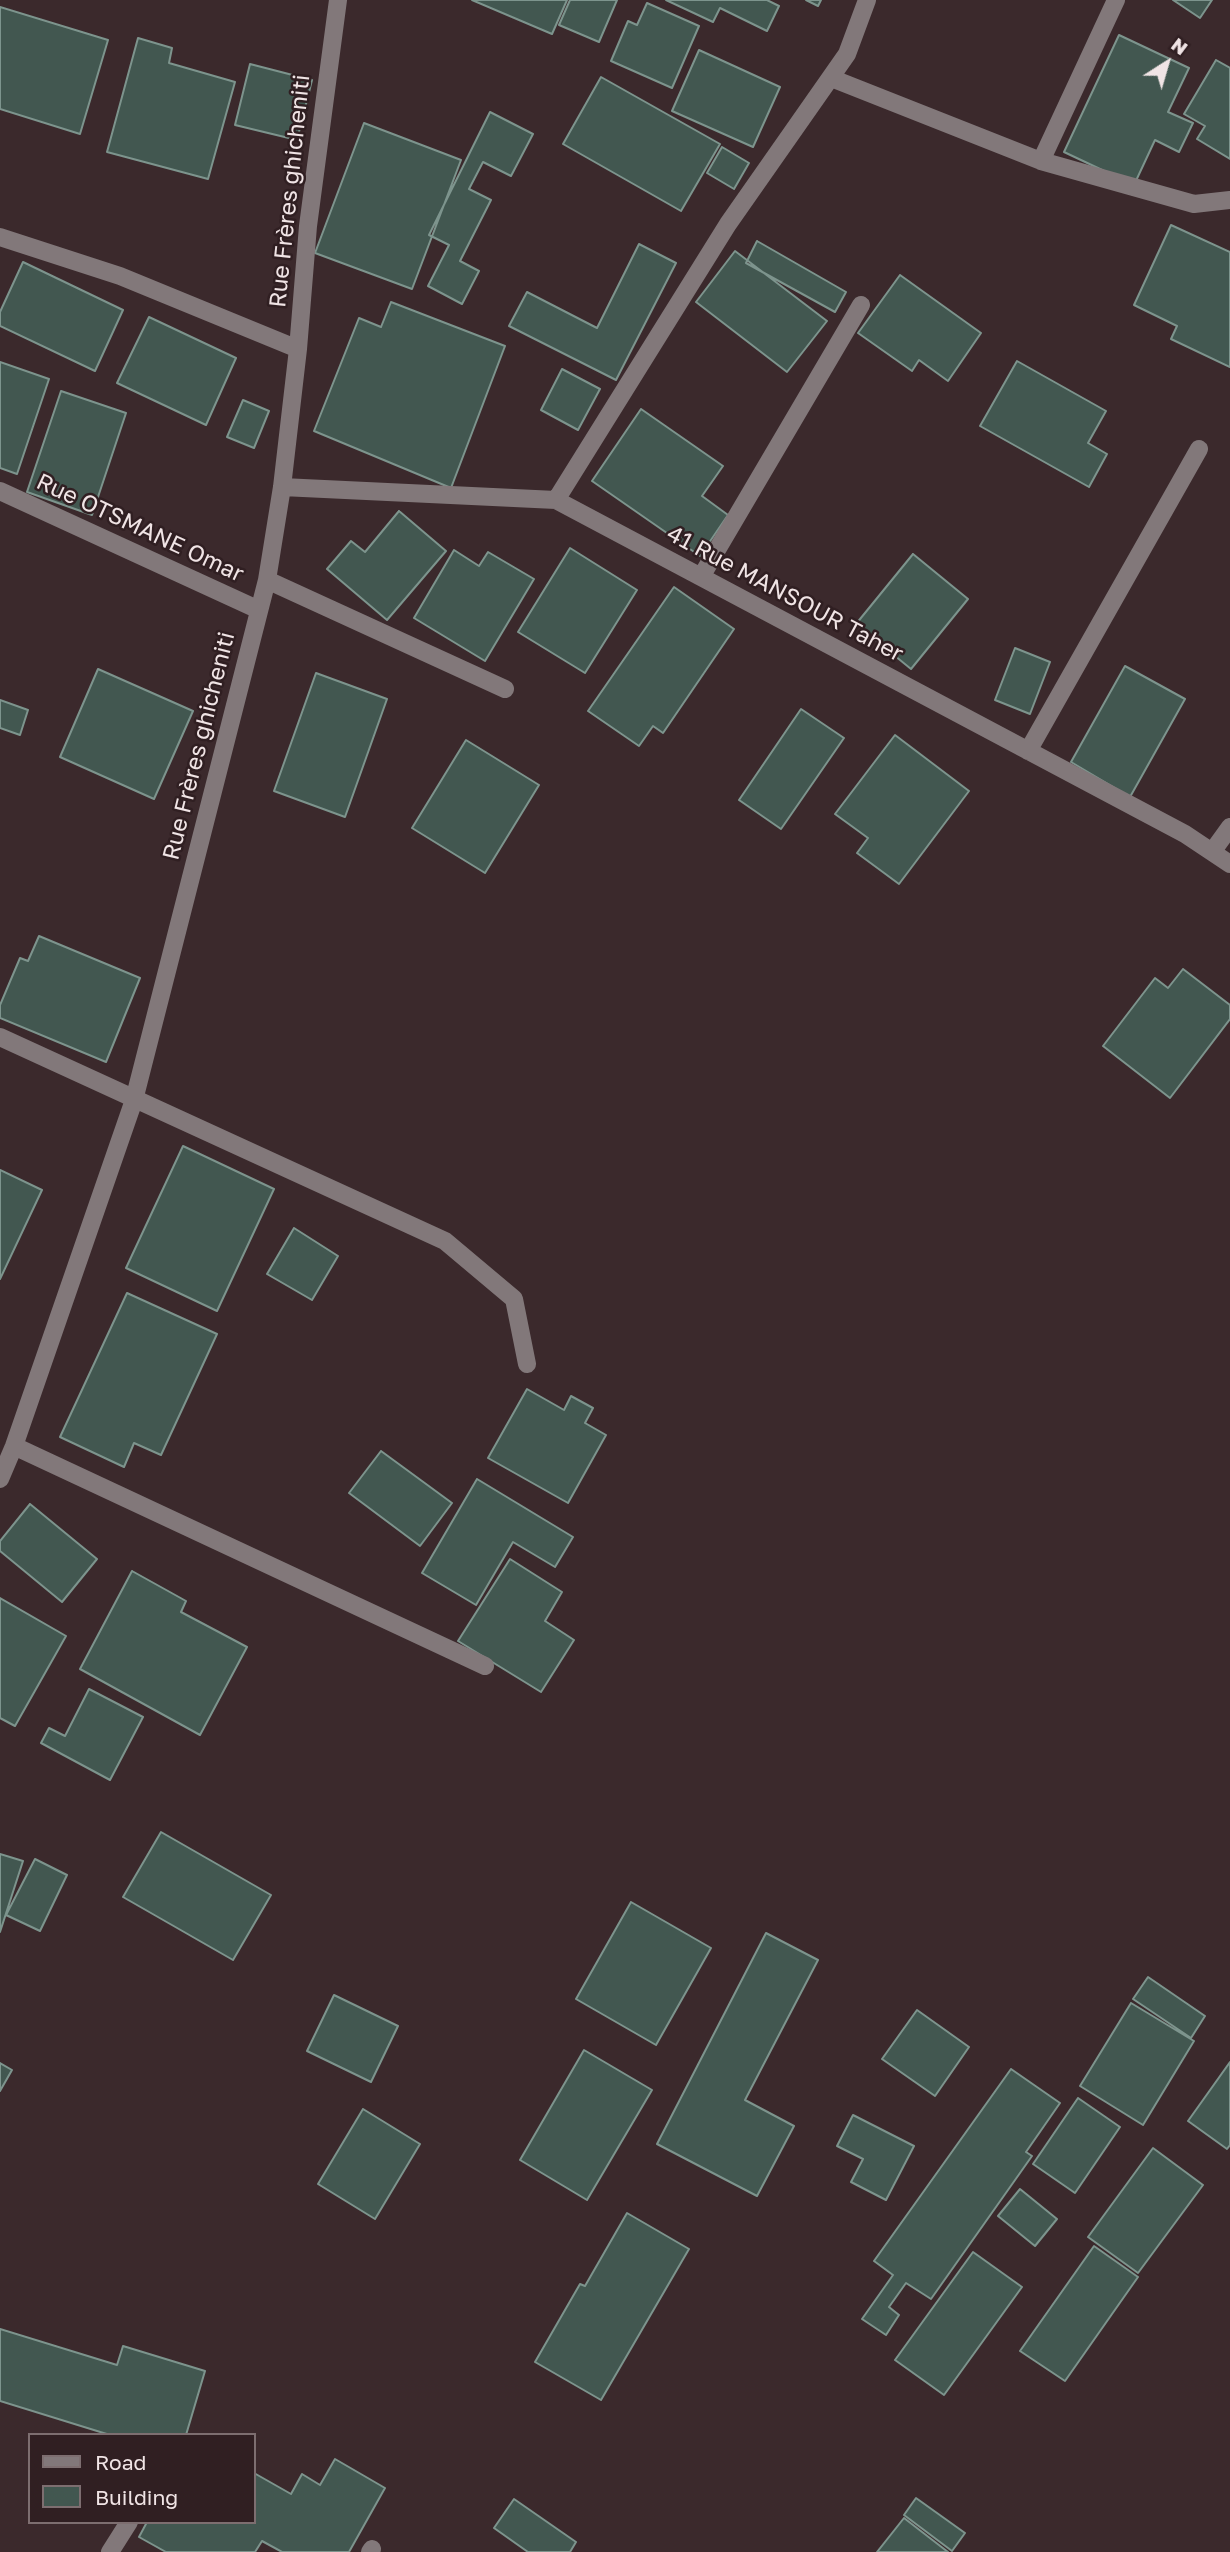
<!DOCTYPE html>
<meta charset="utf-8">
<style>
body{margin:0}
#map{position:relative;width:1230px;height:2552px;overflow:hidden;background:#3b292c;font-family:"Golos Text",sans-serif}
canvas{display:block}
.legend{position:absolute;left:28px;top:2433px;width:228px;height:91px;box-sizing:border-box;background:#301f22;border:2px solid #7d6e70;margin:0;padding:9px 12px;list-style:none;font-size:21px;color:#f0e4e5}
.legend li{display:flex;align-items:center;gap:14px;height:35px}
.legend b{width:35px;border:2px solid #7d6e70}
.north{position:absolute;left:1132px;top:28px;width:70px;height:70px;-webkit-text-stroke:5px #301f22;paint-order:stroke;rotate:37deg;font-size:19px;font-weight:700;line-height:28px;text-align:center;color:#f0e4e5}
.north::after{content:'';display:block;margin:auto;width:24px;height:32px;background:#f0e4e5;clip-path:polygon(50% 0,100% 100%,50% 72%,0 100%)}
</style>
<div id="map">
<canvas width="1230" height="2552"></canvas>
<ul class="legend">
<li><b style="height:9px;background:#82787a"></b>Road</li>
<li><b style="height:19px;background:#425750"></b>Building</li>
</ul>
<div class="north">N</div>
</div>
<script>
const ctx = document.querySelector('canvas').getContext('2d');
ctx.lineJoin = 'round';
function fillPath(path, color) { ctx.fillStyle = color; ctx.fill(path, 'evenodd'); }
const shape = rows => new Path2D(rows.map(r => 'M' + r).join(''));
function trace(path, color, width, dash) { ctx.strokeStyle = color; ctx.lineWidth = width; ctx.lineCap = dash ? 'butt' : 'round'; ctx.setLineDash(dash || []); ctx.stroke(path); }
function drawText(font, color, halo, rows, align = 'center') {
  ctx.font = font + ' "Golos Text",sans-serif'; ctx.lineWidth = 5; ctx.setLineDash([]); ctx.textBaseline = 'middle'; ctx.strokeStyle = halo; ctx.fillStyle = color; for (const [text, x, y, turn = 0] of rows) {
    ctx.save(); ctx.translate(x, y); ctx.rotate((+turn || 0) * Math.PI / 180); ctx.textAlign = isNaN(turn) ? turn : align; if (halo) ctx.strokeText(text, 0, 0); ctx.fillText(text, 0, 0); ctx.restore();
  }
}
const building = shape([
 [472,0,567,0,552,34,472,0],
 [570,0,617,0,599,42,559,25,570,0],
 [666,0,767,0,779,6,767,31,720,8,713,22,666,0],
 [806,0,821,0,818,6,806,0],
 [1173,0,1212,0,1200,18,1173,0],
 [647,3,699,26,672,88,611,61,628,21,637,25,647,3],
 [0,7,108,40,80,134,0,109,0,7],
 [1119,35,1189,68,1168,112,1193,123,1179,152,1155,140,1134,185,1064,152,1119,35],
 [138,38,172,48,169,63,235,82,208,179,107,152,138,38],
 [699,50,780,87,753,147,672,111,699,50],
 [1216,60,1230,68,1230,159,1197,139,1205,126,1184,114,1216,60],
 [250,64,312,80,297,140,235,125,250,64],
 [601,77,720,144,681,211,563,144,601,77],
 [490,112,533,134,511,176,483,162,469,189,491,200,460,261,479,271,462,304,428,286,449,245,429,235,490,112],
 [364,123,461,160,412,289,315,253,364,123],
 [722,147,749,163,734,189,707,173,722,147],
 [1171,225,1230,252,1230,367,1171,339,1177,326,1134,305,1171,225],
 [757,241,846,292,835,312,746,263,757,241],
 [639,244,676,263,616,380,509,326,527,292,597,328,639,244],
 [735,251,827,321,787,372,696,302,735,251],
 [23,262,123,310,95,371,0,326,0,312,23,262],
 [900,275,981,333,948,381,919,360,912,371,858,333,900,275],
 [391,302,505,346,451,488,314,431,359,318,381,327,391,302],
 [149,317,236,358,206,425,117,383,149,317],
 [1017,361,1106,411,1088,443,1107,454,1089,487,980,426,1017,361],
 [0,362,49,379,17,474,0,468,0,362],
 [562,369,600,389,578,430,541,410,562,369],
 [61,391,126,413,92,515,27,492,61,391],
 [243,400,269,411,254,448,227,437,243,400],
 [641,409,723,466,702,496,728,515,700,556,592,481,641,409],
 [399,511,446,551,387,620,327,569,351,541,365,552,399,511],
 [570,548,637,590,585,673,518,632,570,548],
 [454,550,479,566,488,552,534,579,485,661,414,618,454,550],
 [913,554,968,599,911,669,856,624,913,554],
 [674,587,734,629,663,733,653,726,639,746,588,711,674,587],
 [1015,648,1050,662,1030,714,995,700,1015,648],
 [1125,666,1185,699,1130,797,1071,762,1125,666],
 [98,669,193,711,154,799,60,757,98,669],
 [316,673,387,699,345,817,274,791,316,673],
 [0,700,28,710,20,735,0,728,0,700],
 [801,709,844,738,781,829,739,800,801,709],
 [895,735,969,791,899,884,857,853,868,838,835,814,895,735],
 [466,740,539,785,485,873,412,828,466,740],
 [39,936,140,978,106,1062,0,1018,0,1005,20,958,28,961,39,936],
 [1183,969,1230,1005,1230,1019,1170,1098,1103,1046,1155,978,1168,988,1183,969],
 [183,1146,274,1189,217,1311,126,1268,183,1146],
 [0,1170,42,1190,0,1279,0,1170],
 [294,1228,338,1256,312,1300,267,1274,294,1228],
 [127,1293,217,1334,161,1455,134,1443,124,1467,60,1437,127,1293],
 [527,1389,564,1410,571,1396,593,1408,585,1423,606,1435,568,1503,488,1458,527,1389],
 [381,1451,452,1503,420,1546,349,1493,381,1451],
 [477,1479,573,1537,555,1567,513,1542,476,1605,422,1573,477,1479],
 [30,1504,97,1559,62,1602,0,1551,0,1541,30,1504],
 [510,1559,562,1592,545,1621,574,1640,541,1692,458,1641,510,1559],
 [132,1571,186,1601,181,1612,247,1647,200,1735,80,1669,132,1571],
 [0,1598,66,1636,15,1726,0,1718,0,1598],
 [89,1689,143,1717,110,1780,41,1743,49,1728,65,1736,89,1689],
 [161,1832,271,1895,233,1960,123,1897,161,1832],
 [0,1854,23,1861,0,1932,0,1854],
 [35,1859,67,1875,40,1931,6,1915,35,1859],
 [631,1902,711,1948,656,2045,576,1999,631,1902],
 [766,1933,818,1960,745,2100,794,2126,757,2196,657,2144,766,1933],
 [1148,1977,1205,2016,1191,2038,1133,1999,1148,1977],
 [334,1995,398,2026,371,2082,307,2051,334,1995],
 [1131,2003,1194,2041,1143,2125,1080,2086,1131,2003],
 [917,2010,969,2047,935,2096,882,2059,917,2010],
 [584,2050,652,2090,587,2200,520,2160,584,2050],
 [1230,2062,1230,2145,1227,2149,1188,2121,1230,2062],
 [0,2063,12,2070,0,2091,0,2063],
 [1011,2069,1060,2103,1026,2152,1032,2156,931,2299,906,2283,889,2307,899,2315,886,2335,862,2319,893,2275,874,2261,1011,2069],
 [1078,2098,1120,2127,1075,2193,1033,2164,1078,2098],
 [363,2109,420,2144,375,2219,318,2184,363,2109],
 [853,2115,914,2146,886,2200,851,2182,863,2159,837,2146,853,2115],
 [1153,2148,1203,2185,1138,2273,1088,2237,1153,2148],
 [1020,2189,1057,2219,1035,2246,998,2216,1020,2189],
 [627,2213,689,2249,601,2400,535,2362,580,2284,585,2286,627,2213],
 [1094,2246,1138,2277,1065,2381,1020,2351,1094,2246],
 [973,2252,1022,2287,944,2395,895,2360,973,2252],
 [0,2329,117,2365,123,2346,205,2371,186,2435,110,2435,0,2401,0,2329],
 [335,2459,385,2488,349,2552,282,2552,262,2541,255,2552,166,2552,139,2537,147,2522,254,2522,254,2473,291,2494,302,2474,320,2485,335,2459],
 [916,2498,965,2533,952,2551,904,2515,916,2498],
 [514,2499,576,2542,570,2552,528,2552,494,2528,514,2499],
 [904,2518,948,2552,877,2552,904,2518]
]);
const minor = shape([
 [831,78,1041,161,1194,204,1230,200],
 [1041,161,1116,0],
 [0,237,120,276,298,349],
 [282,487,556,500,1185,834,1230,864],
 [0,491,259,610],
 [556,500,728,224,847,54,867,0],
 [701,577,861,305],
 [267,580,505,689],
 [1028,751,1199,449],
 [1212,852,1230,827],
 [0,1037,445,1241,514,1299,527,1364],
 [14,1446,485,1666],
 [0,1479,14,1446,134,1100,267,580,282,487,298,349,308,226,338,0],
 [110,2552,129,2522],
 [370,2552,372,2549]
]);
const streetNames = [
 ["Rue Frères ghicheniti",290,191,-84],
 ["Rue OTSMANE Omar",140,528,25],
 ["41 Rue MANSOUR Taher",785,594,28],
 ["Rue Frères ghicheniti",199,746,-76]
];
fillPath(building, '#425750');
trace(building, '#7d948d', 2);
trace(minor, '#82787a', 18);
drawText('23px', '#f0e4e5', '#301f22', streetNames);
</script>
